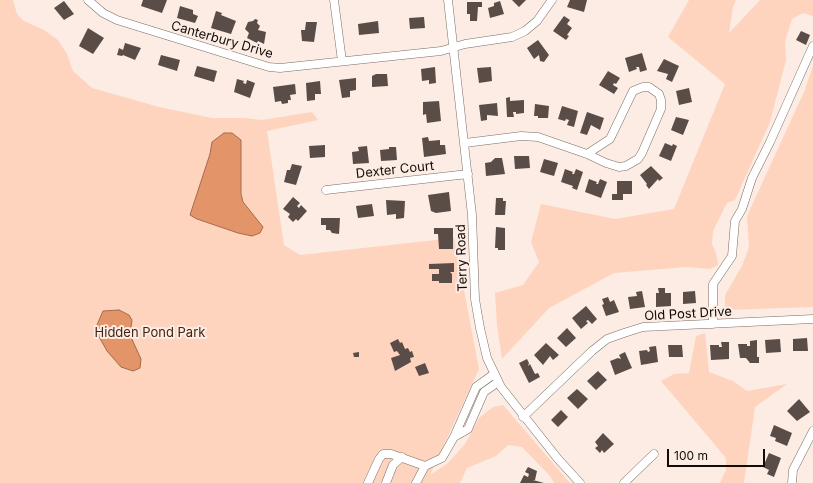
<!DOCTYPE html>
<style>
body{margin:0}
#map{position:relative;width:813px;height:483px;overflow:hidden;background:#fcece3;font-family:Inter,sans-serif}
canvas{display:block}
.scale{position:absolute;left:667px;top:449px;width:98px;height:18px;box-sizing:border-box;border:2px solid #110c09;border-top:0;padding-left:5px;font-size:12px;line-height:14px;white-space:nowrap;color:#110c09;-webkit-text-stroke:3px #fcece3;paint-order:stroke}
</style>
<div id="map">
<canvas width="813" height="483"></canvas>
<div class="scale">100 m</div>
</div>
<script>
const ctx = document.querySelector('canvas').getContext('2d');
ctx.lineJoin = 'round';
function fillPath(path, color) { ctx.fillStyle = color; ctx.fill(path, 'evenodd'); }
const shape = rows => new Path2D(rows.map(r => 'M' + r).join(''));
function trace(path, color, width, dash) { ctx.strokeStyle = color; ctx.lineWidth = width; ctx.lineCap = dash ? 'butt' : 'round'; ctx.setLineDash(dash || []); ctx.stroke(path); }
function drawText(font, color, halo, rows, align = 'center') {
  ctx.font = font + ' Inter,sans-serif'; ctx.lineWidth = 4; ctx.setLineDash([]); ctx.textBaseline = 'middle'; ctx.strokeStyle = halo; ctx.fillStyle = color; for (const [text, x, y, turn = 0] of rows) {
    ctx.save(); ctx.translate(x, y); ctx.rotate((+turn || 0) * Math.PI / 180); ctx.textAlign = isNaN(turn) ? turn : align; if (halo) ctx.strokeText(text, 0, 0); ctx.fillText(text, 0, 0); ctx.restore();
  }
}
const green = shape([
 [0,0,13,0,17,14,24,21,44,30,58,40,67,54,73,71,92,88,159,107,212,118,244,118,262,120,312,112,318,120,267,131,284,245,300,255,454,238,479,369,430,475,448,463,465,444,479,418,493,407,503,405,570,483,554,483,550,476,522,447,508,445,496,456,467,468,460,483,0,483],
 [689,0,736,0,733,7,729,33,760,0,813,0,813,16,803,13,792,19,785,41,786,60,770,122,735,200,727,203,713,231,712,244,716,253,718,265,710,269,686,267,614,273,549,308,502,359,497,325,495,293,523,285,539,262,531,242,541,204,615,219,674,209,725,84,668,37],
 [813,66,813,307,725,310,725,295,742,266,749,247,747,216,804,92],
 [705,333,709,372,733,381,747,391,787,384,755,407,744,483,720,483,726,470,726,458,661,381,674,374,689,373,696,336]
]);
const water = shape([
 [224,133,232,133,241,140,241,194,243,202,263,227,260,233,252,236,238,233,197,219,190,215,210,154,212,142,224,133],
 [119,310,129,315,132,320,130,335,141,359,140,368,133,371,121,367,107,351,98,335,97,325,103,311,119,310]
]);
const building = shape([
 [143,0,167,0,162,13,141,6],
 [512,0,526,0,519,7],
 [570,0,587,0,584,12,567,7],
 [64,1,74,14,64,20,54,8],
 [500,1,504,14,490,18,488,8,494,6,494,3],
 [467,2,482,2,482,7,478,7,477,21,470,21,470,14,467,14],
 [180,6,193,10,193,14,198,16,195,23,177,18],
 [216,11,222,13,221,15,236,21,231,34,211,28],
 [564,16,570,20,567,24,572,28,567,35,569,36,566,40,553,31],
 [424,17,425,28,410,29,409,18],
 [255,19,258,20,257,23,260,26,258,30,266,32,264,44,258,41,257,43,247,38,249,33,245,29,248,22,253,21],
 [378,21,379,33,359,35,358,24],
 [306,22,317,22,314,42,302,41,301,30,305,30],
 [88,28,104,38,93,54,79,46],
 [801,31,810,35,806,45,796,40],
 [538,40,549,55,544,62,540,61,539,55,534,59,527,48],
 [125,43,141,48,135,60,123,55,122,56,117,55,119,48,123,50],
 [642,53,647,70,640,72,639,67,636,67,637,69,629,72,625,58],
 [161,55,180,60,177,71,158,65],
 [664,59,679,66,672,82,666,79,668,74,657,71],
 [197,66,217,71,214,82,194,76],
 [435,67,436,83,429,84,429,80,422,81,421,69],
 [491,67,492,81,479,83,477,68],
 [608,71,620,78,616,84,614,83,613,85,618,88,614,94,599,85],
 [376,74,387,74,388,86,372,87,372,76],
 [356,78,356,90,350,91,350,97,342,98,339,80],
 [237,79,244,81,243,83,246,84,247,80,255,83,250,98,234,92],
 [320,81,321,94,315,94,315,100,307,101,306,83],
 [295,84,296,94,290,95,291,100,288,100,288,103,282,104,281,101,275,102,273,87],
 [689,88,692,102,679,105,676,91],
 [510,97,510,101,524,100,524,113,516,114,516,112,513,112,514,117,507,117,506,98],
 [439,101,441,121,427,123,426,114,423,115,423,102],
 [497,103,498,116,487,115,487,120,481,121,479,105],
 [535,104,549,106,548,118,538,118,538,116,534,116],
 [562,106,578,111,574,127,567,125,569,120,566,119,565,121,558,119],
 [587,112,604,118,600,130,591,125,587,135,580,133],
 [676,117,689,120,683,135,671,130],
 [428,137,429,141,440,140,440,145,445,145,446,154,424,157,422,138],
 [665,143,672,146,673,144,677,146,671,161,659,156],
 [325,145,325,157,310,158,309,146],
 [367,146,369,163,353,164,352,152,359,151,358,147],
 [389,147,396,147,397,160,381,161,380,150,389,149],
 [514,156,529,156,530,168,515,169],
 [495,158,502,158,505,174,486,176,485,163,491,162],
 [544,159,558,163,554,176,540,172],
 [292,164,302,166,296,185,284,182,287,170,290,170],
 [651,166,663,178,659,181,658,179,649,189,646,185,647,184,640,175],
 [565,169,573,172,572,174,574,174,576,169,583,172,577,190,572,188,573,186,561,182],
 [589,179,597,182,596,184,598,184,600,179,607,182,601,198,585,192],
 [617,181,632,181,632,194,623,194,623,200,612,200,612,194,617,194],
 [449,192,451,211,436,213,431,211,428,195],
 [293,197,300,203,297,206,299,208,301,205,307,211,298,221,296,219,293,222,288,217,290,214,283,209],
 [496,198,503,198,503,201,506,201,505,215,495,215],
 [386,200,405,201,404,218,396,219,396,214,387,215],
 [372,204,374,216,358,218,356,206],
 [321,218,340,218,339,234,332,233,330,230,326,230,326,225,321,225],
 [496,227,505,228,505,250,498,250,498,248,495,248],
 [434,228,453,228,453,249,439,249,438,234,434,234],
 [454,263,454,272,450,272,452,274,452,283,439,283,439,281,432,281,432,274,439,274,439,269,429,269,429,264],
 [658,288,665,288,665,293,671,293,671,306,656,307,656,293,659,293],
 [642,291,645,307,630,309,628,297,637,296,636,292],
 [695,291,696,303,683,304,683,292],
 [608,297,610,302,614,300,619,312,606,316,602,305,604,304,602,299],
 [586,306,597,319,592,324,588,320,586,321,588,323,581,329,572,318],
 [567,328,576,338,566,347,557,338],
 [807,338,808,351,793,351,793,339],
 [398,339,400,343,402,342,405,349,408,348,410,352,412,351,414,357,410,358,411,362,395,371,391,358,400,355,397,351,394,352,390,343],
 [780,339,781,352,766,353,765,340],
 [757,340,757,357,759,357,759,363,750,363,746,358,740,358,738,344,747,344,747,346,750,346,750,341],
 [721,342,729,342,729,359,711,360,710,345,719,345,719,347,722,347],
 [546,343,559,355,553,360,550,356,543,365,534,355],
 [668,345,682,345,683,357,669,357],
 [656,346,658,362,641,365,639,351,647,350,648,352,650,351,649,347],
 [359,352,359,357,354,357,353,353],
 [625,352,632,368,615,375,610,361,618,358,621,359,619,355],
 [527,359,529,363,528,366,530,364,535,374,538,373,540,377,529,383,519,363],
 [425,363,429,373,419,376,415,367],
 [598,371,607,380,596,390,587,381],
 [577,389,588,399,578,409,567,398],
 [799,399,810,412,797,421,787,411],
 [561,410,568,417,558,427,551,420],
 [774,425,792,433,787,446,775,441,776,438,770,436],
 [603,433,614,444,604,453,602,450,600,453,595,448,598,446,595,442],
 [769,453,781,458,774,477,767,474,769,470,763,467],
 [528,467,537,471,535,480,533,480,544,483,520,483,524,475,528,477,529,474,525,472]
]);
const minor = shape([
 [88,0,103,13,117,20,269,67,280,68,441,51,465,44,512,37,525,31,537,21,552,0],
 [334,0,342,61],
 [448,0,472,215,475,299,480,328,487,358,501,387,558,459,580,483],
 [465,143,521,136,538,137,587,154,610,139,633,91,643,87,649,87,659,94,661,100,661,109,642,153,638,159,626,166,619,167,606,163,587,154],
 [326,190,468,174],
 [713,324,713,284,732,256,735,221,742,209,752,178,770,142,813,46],
 [523,417,592,351,607,339,624,333,643,327,813,319],
 [454,437,468,429,484,392,498,382],
 [368,483,379,459,383,454,391,454,425,466],
 [386,483,393,465,402,457],
 [416,483,425,466,442,458,454,437,476,387,494,374],
 [624,483,654,454],
 [792,483,793,470,813,431]
]);
const streetNames = [
 ["Canterbury Drive",222,40,16],
 ["Dexter Court",395,170,-6],
 ["Terry Road",462,258,-92],
 ["Old Post Drive",688,314,-3]
];
const parkNames = [
 ["Hidden Pond Park",150,333]
];
fillPath(green, '#fed4be');
fillPath(water, '#e39569');
trace(water, '#a46c4c', 1);
fillPath(building, '#5a4d47');
trace(minor, '#7a6d65', 9);
trace(minor, '#fff', 8);
drawText('13px', '#110c09', '#fcece3', streetNames);
drawText('13px', '#432311', '#fcece3', parkNames);
</script>
